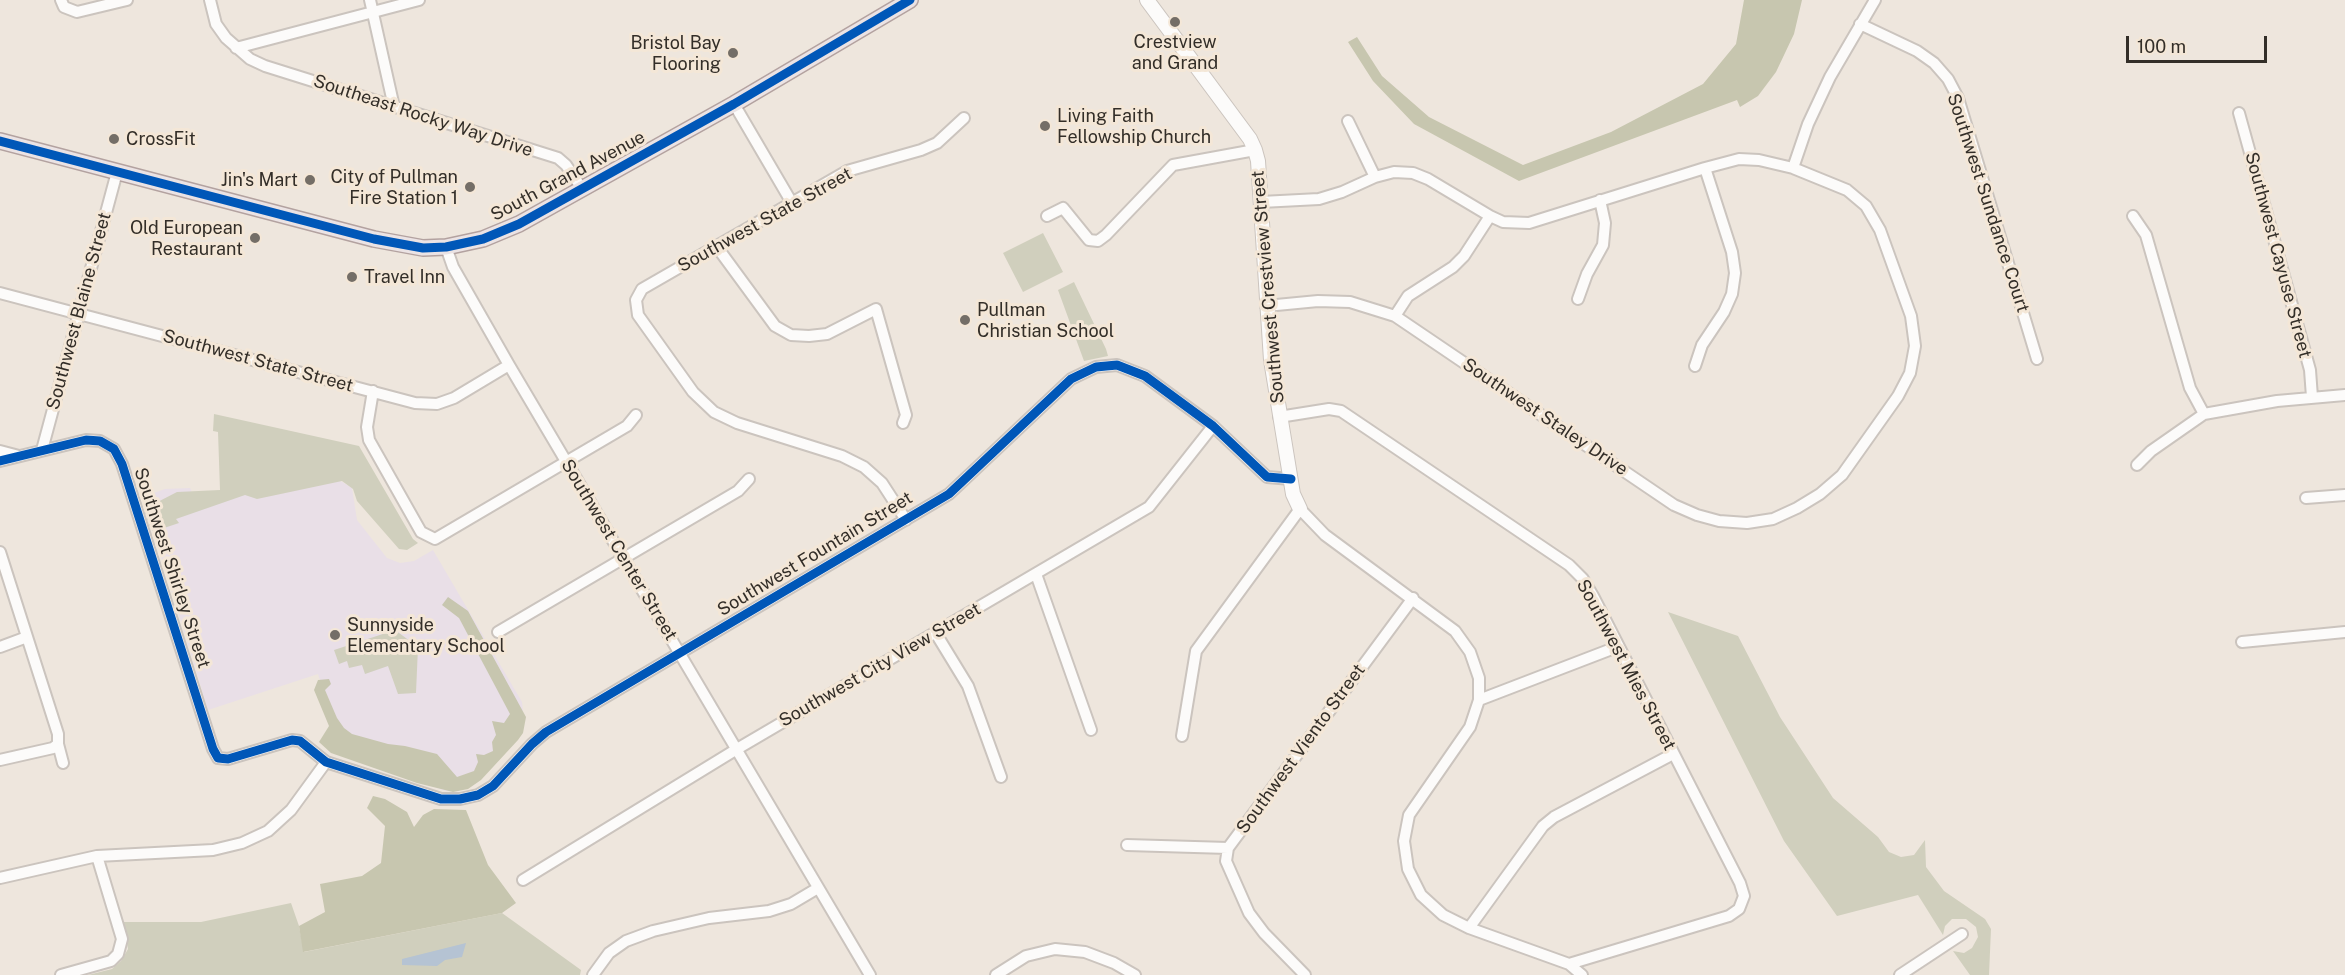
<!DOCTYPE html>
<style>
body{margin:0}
#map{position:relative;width:2345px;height:975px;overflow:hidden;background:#eee6dd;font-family:"Public Sans",sans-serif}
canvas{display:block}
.scale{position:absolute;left:2126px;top:36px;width:141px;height:27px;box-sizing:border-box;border:3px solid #332e28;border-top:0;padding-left:8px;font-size:18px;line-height:21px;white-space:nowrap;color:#332e28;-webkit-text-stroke:4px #f4e7d7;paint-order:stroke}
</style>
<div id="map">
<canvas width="2345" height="975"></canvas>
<div class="scale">100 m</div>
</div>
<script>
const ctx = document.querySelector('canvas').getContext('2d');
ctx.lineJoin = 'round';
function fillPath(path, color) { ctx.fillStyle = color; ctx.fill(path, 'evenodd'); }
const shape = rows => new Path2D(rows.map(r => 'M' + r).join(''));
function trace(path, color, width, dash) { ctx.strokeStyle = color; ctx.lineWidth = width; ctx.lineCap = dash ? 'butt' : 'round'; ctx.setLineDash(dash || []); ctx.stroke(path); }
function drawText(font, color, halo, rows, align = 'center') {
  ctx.font = font + ' "Public Sans",sans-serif'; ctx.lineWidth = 6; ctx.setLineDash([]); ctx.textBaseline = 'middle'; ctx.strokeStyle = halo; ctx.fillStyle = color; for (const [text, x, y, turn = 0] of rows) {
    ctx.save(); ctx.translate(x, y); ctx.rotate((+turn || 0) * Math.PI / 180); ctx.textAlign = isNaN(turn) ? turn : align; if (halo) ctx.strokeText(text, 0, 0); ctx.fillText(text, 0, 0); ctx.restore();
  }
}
const education = shape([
 [339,480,352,488,357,520,387,558,400,563,414,561,433,550,522,702,524,721,489,771,471,786,456,791,446,791,345,757,318,674,208,710,143,497,165,489,190,488,198,506,244,493]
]);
const green = shape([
 [1043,233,1063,272,1023,292,1003,253],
 [1074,282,1106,349,1108,356,1084,361,1058,290],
 [214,414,359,446,413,539,418,543,407,550,399,549,357,501,353,489,342,481,257,499,245,495,176,519,179,523,161,529,158,527,153,531,150,528,144,509,177,492,220,490,218,432,213,431],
 [1668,612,1738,636,1780,717,1833,798,1878,837,1889,852,1901,857,1914,855,1925,840,1926,867,1944,891,1985,919,1991,929,1989,975,1970,975,1953,951,1964,953,1972,948,1978,937,1976,927,1966,919,1952,919,1945,926,1943,935,1918,895,1837,916,1784,841],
 [395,630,418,647,416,693,398,694,388,666,365,674,362,665,349,668,347,661,339,664,334,650],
 [291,903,299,926,304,952,502,913,581,970,580,975,88,975,112,969,121,961,128,949,123,922,201,922]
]);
const forest = shape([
 [1744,0,1802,0,1794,34,1776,72,1758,96,1740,107,1737,100,1519,181,1414,124,1373,81,1348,42,1357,37,1382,76,1429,117,1523,165,1611,132,1703,84,1736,44],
 [448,597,468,611,526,717,523,733,518,740,481,780,468,789,453,792,417,783,331,753,319,742,329,726,314,690,318,680,329,679,331,684,325,690,337,718,344,728,352,734,388,744,405,746,437,754,457,777,474,771,478,762,476,754,484,755,493,751,492,742,496,735,492,721,504,723,510,714,459,618,442,605],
 [373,796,385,799,407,812,414,827,423,815,434,809,466,810,488,865,516,903,502,913,303,952,299,926,325,912,320,884,362,876,381,863,385,826,367,808]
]);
const water = shape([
 [466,943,462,957,445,960,437,966,402,965,402,959]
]);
const street = shape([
 [61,0,64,7,77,12,127,0],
 [210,0,216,24,226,38,250,59,265,66,558,158,566,165,583,190],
 [370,0,394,107],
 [1860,24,1917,51,1934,63,1948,79,1958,98,2037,359],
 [236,48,419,0],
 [734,104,792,203],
 [2239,113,2310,370,2312,397],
 [1348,121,1375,177],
 [1793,168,1808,124,1830,77,1875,0],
 [1261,202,1319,199,1342,192,1375,177,1394,172,1413,173,1428,179,1490,216,1503,222,1529,223,1705,168,1739,159,1759,160,1793,168,1847,190,1866,206,1880,230,1911,316,1915,346,1910,373,1898,396,1842,475,1820,494,1797,508,1773,519,1747,523,1719,521,1697,515,1674,505,1395,316,1350,302,1318,301,1266,306],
 [1047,216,1063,208,1089,240,1098,241,1106,235,1173,165,1255,150],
 [2133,216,2146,235,2190,388,2204,414],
 [446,247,453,267,509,365,870,975],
 [717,247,775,326,791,335,809,336,827,334,876,309,906,415,903,423],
 [0,293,415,403,437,404,454,398,509,365],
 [1578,299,1587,274,1603,245,1605,223,1600,200],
 [1395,316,1408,296,1453,267,1464,256,1490,216],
 [1695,366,1702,345,1724,312,1732,294,1735,273,1732,252,1705,168],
 [373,391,367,427,369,440,421,532,435,539,627,426,636,415],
 [1279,417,1329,409,1341,411,1569,565,1583,579,1593,596,1740,883,1744,896,1739,909,1729,916,1569,964],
 [42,450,117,172],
 [0,451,19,456],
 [0,461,86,440,100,441,114,449,122,464,213,749,218,758,228,759,292,740,300,741,326,762,441,799,460,799,478,795,493,786,532,744,546,732,949,494,1071,379,1096,367,1117,365,1145,376,1213,426,1267,477,1291,479],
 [2137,465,2151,451,2204,414,2277,401,2345,395],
 [2306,498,2345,495],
 [906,520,882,483,864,467,842,456,737,423,714,412,693,392,638,315,636,300,642,289,847,171,921,150,937,143,964,118],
 [0,552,58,734,58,744,63,763],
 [1036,574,1091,730],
 [498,632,738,491,749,479],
 [935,632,968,686,1001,777],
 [2242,642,2345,632],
 [0,647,27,637],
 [1479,700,1617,647],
 [1182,736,1196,651,1300,509,1325,535,1455,631,1470,652,1479,678,1479,700,1470,727,1409,815,1404,841,1408,869,1421,895,1443,915,1469,928,1569,964,1582,975],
 [0,760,53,748,58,744],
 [1127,845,1228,848],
 [0,878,97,856,213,850,242,843,268,831,291,810,326,762],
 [523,880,737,749,1149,507,1213,426],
 [1469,928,1543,826,1554,817,1673,754],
 [61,975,111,961,118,954,122,939,97,856],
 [593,975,609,953,626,941,653,931,709,918,769,911,791,904,818,888],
 [996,975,1026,956,1055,949,1085,952,1114,963,1135,975],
 [1305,975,1264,933,1249,913,1226,861,1228,848,1413,598],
 [1900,975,1962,934]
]);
const secondary = shape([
 [1147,0,1250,139,1255,150,1258,161,1271,360,1293,494,1300,509]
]);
const primary = shape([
 [0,141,374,239,423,248,446,247,483,239,519,224,734,104,910,0]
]);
const cycleway = shape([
 [0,141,374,239,423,248,446,247,483,239,519,224,734,104,910,0],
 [0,461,86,440,100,441,114,449,122,464,213,749,218,758,228,759,292,740,300,741,326,762,441,799,460,799,478,795,493,786,532,744,546,732,949,494,1071,379,1096,367,1117,365,1145,376,1213,426,1267,477,1291,479]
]);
const markers = [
 [1175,22,6,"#746e67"],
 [733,53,6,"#746e67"],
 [1045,126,6,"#746e67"],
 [114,139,6,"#746e67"],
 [310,180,6,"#746e67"],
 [470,187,6,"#746e67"],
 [255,238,6,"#746e67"],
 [352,277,6,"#746e67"],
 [965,320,6,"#746e67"],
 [335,635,6,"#746e67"]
];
const poiNames = [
 ["Crestview",1175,42,"center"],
 ["and Grand",1175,63,"center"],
 ["Bristol Bay",721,43,"right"],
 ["Flooring",721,64,"right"],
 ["Living Faith",1057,116],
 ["Fellowship Church",1057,137],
 ["CrossFit",126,139],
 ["City of Pullman",458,177,"right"],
 ["Fire Station 1",458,198,"right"],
 ["Jin's Mart",298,180,"right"],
 ["Old European",243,228,"right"],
 ["Restaurant",243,249,"right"],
 ["Travel Inn",364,277],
 ["Pullman",977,310],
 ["Christian School",977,331],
 ["Sunnyside",347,625],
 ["Elementary School",347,646]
];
const streetNames = [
 ["Southeast Rocky Way Drive",423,116,18],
 ["South Grand Avenue",568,176,-28],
 ["Southwest Sundance Court",1988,203,72],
 ["Southwest State Street",765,220,-29],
 ["Southwest Cayuse Street",2278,255,75],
 ["Southwest Crestview Street",1268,287,-95],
 ["Southwest Blaine Street",79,311,-75],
 ["Southwest State Street",258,361,15],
 ["Southwest Staley Drive",1545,417,34],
 ["Southwest Center Street",619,550,59],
 ["Southwest Fountain Street",815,554,-31],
 ["Southwest Shirley Street",172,568,72],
 ["Southwest City View Street",880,665,-30],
 ["Southwest Mies Street",1626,665,62],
 ["Southwest Viento Street",1301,749,-54]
];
fillPath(education, '#e9dfe7');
fillPath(green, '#d0cfbd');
fillPath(forest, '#c7c6af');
fillPath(water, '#b5c3d3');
trace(street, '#cbc4be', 14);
trace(secondary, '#cbc4be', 16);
trace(primary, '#b3a2a0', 18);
trace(street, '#fcfbfa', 10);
trace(secondary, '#fcfbfa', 14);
trace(primary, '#ebe3e4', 15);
trace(cycleway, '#0057b8', 9);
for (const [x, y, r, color] of markers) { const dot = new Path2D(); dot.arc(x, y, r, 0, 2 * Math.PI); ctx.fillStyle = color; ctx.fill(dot); trace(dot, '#f4e7d7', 2); }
drawText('18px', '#332e28', '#f4e7d7', poiNames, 'left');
drawText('18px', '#332e28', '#f4e7d7', streetNames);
</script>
